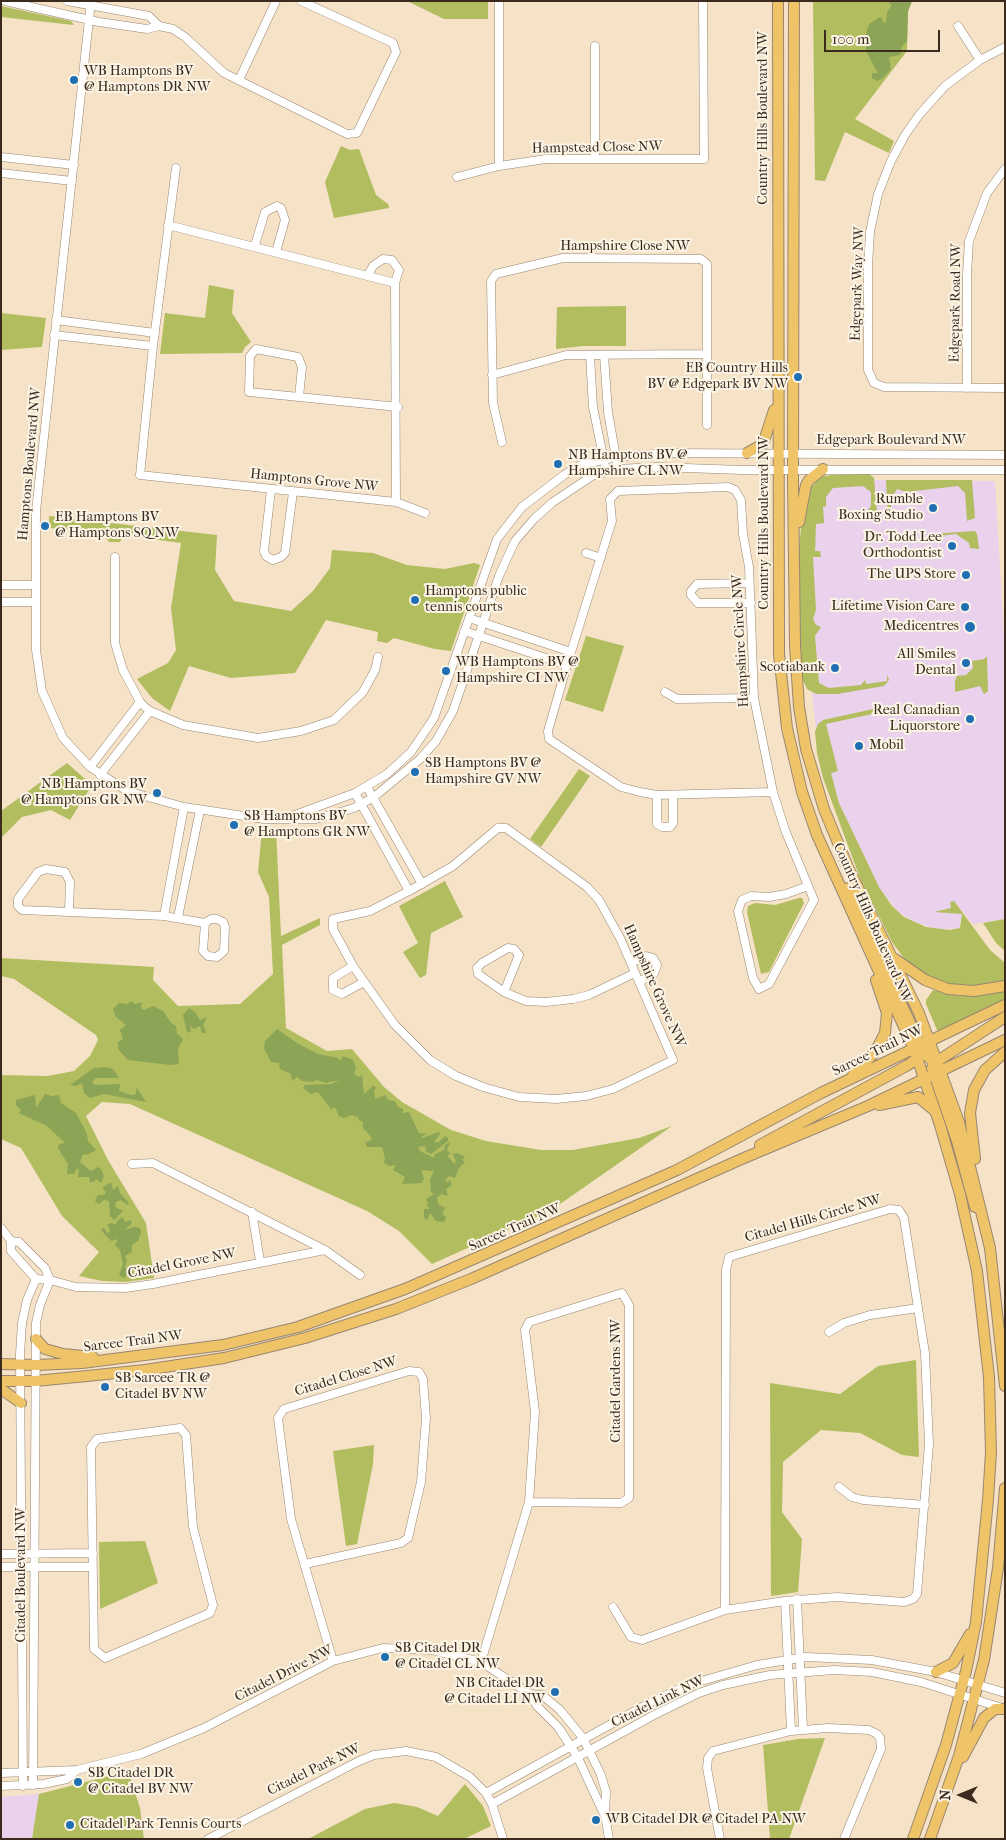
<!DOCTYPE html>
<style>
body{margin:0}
#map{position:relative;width:1006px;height:1840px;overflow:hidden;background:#f5e2c7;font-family:"IM FELL French Canon",serif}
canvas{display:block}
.frame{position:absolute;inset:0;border:2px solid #3b2a1e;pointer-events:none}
.north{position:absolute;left:936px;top:1770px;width:50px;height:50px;-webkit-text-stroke:4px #fcf5e5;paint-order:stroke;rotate:270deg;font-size:14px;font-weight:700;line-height:20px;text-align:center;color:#3b2a1e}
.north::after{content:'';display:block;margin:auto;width:18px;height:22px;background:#3b2a1e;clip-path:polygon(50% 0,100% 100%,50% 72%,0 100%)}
.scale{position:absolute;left:824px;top:30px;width:116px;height:22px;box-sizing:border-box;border:2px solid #3b2a1e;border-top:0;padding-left:6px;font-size:15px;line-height:18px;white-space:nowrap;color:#3b2a1e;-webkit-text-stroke:4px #fcf5e5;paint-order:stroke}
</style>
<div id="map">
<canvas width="1006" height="1840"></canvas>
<div class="frame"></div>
<div class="north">N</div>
<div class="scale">100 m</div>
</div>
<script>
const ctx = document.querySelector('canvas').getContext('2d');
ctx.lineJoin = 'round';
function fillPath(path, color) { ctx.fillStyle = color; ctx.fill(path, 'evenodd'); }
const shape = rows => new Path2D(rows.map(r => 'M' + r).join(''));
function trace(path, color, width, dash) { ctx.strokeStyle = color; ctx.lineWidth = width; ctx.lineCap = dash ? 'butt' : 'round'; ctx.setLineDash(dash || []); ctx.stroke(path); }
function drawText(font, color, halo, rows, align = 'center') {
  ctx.font = font + ' "IM FELL French Canon",serif'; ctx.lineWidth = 4; ctx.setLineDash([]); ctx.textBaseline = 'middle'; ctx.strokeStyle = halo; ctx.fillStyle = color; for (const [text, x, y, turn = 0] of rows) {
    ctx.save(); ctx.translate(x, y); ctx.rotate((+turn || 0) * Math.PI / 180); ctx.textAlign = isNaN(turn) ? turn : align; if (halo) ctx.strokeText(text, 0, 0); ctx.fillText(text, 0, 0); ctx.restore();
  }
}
const built = shape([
 [871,480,995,481,1005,657,1005,919,973,924,954,901,951,908,935,912,961,912,963,917,960,921,960,928,939,930,915,922,898,912,879,887,839,803,830,773,837,771,826,724,891,710,894,712,887,706,823,720,816,729,807,651,816,482],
 [39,1794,32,1839,1,1839,1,1797]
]);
const green = shape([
 [407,1,488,1,488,19,444,19],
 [813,1,912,1,908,11,907,51,855,119,894,141,889,153,845,132,825,181,815,180],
 [1,6,71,21,74,25,1,17],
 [341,146,350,150,359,149,376,195,388,204,389,208,334,218,325,182],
 [209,285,234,290,232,313,251,342,245,347,242,353,160,354,165,313,205,318],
 [626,306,626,346,583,346,556,349,557,307],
 [1,313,46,318,42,347,1,350],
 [869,474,874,478,877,512,866,513,871,506,871,492,863,486,833,488,826,497,826,507,823,506,824,523,816,524,815,551,820,551,821,557,813,557,816,610,813,619,816,625,821,627,815,636,819,683,829,688,861,685,865,680,866,684,887,681,887,675,889,680,884,686,837,694,816,694,807,689,801,676,798,611,799,550,803,506,809,485,813,486,819,477,832,475],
 [886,480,972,480,975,518,967,521,965,493,958,486,906,492,897,489,891,498,891,519,888,519],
 [49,516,217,535,215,570,234,601,291,611,313,591,330,568,332,550,373,553,407,565,445,569,474,563,480,565,451,651,435,649,394,638,387,643,377,641,378,632,326,620,295,673,231,678,189,666,170,711,152,698,137,679,168,663,176,650,171,608,181,543,124,535,120,542,109,542,101,531,49,528],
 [975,531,977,534,979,549,970,548,969,543,956,534,945,535,939,543,938,536,931,536,931,534],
 [586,636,624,646,603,712,565,700],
 [985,657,987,657,988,691,984,694,980,686,955,692,955,681,957,676,966,675,973,668,972,661,985,659],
 [887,706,891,707,894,712,892,713,891,710,826,724,838,771,831,773,839,803,879,887,892,906,904,917,926,927,950,930,960,928,962,914,934,912,951,908,950,902,954,901,990,950,1005,963,1005,982,981,987,955,987,932,980,906,961,892,942,860,878,823,778,817,753,815,732,818,724,823,720],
 [67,763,92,785,70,820,51,810,22,817,1,838,1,811],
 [579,769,590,776,541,847,530,839],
 [262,830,276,830,281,936,320,918,320,925,282,945,286,1028,327,1051,352,1049,384,1087,402,1102,451,1130,486,1141,541,1150,573,1150,639,1138,672,1126,550,1211,432,1264,399,1231,367,1211,130,1104,102,1102,86,1116,108,1160,146,1223,154,1278,126,1282,102,1281,79,1276,99,1252,62,1216,21,1148,1,1139,1,1075,48,1076,74,1071,90,1056,98,1040,96,1035,14,979,1,976,1,958,154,967,153,980,178,1006,240,1004,273,974,269,897,258,872],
 [445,881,463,917,431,933,426,975,420,978,403,952,418,943,399,906],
 [799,898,802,898,804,903,769,972,761,974,747,912,748,906,755,903,775,905],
 [1005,919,1005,951,996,943,983,923],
 [933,990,958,996,987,995,1005,991,1005,1001,940,1032,937,1030,926,1004,926,1000],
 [916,1360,919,1457,902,1455,860,1433,821,1430,783,1462,782,1512,802,1539,798,1592,771,1596,770,1383,840,1394,878,1366],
 [374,1445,373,1464,357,1544,346,1546,333,1451],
 [145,1541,158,1583,100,1609,99,1542],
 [825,1738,789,1839,770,1839,763,1745,798,1739],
 [128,1771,140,1808,144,1839,32,1839,39,1794],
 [465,1784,483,1806,491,1826,464,1839,308,1839,365,1809,394,1803,417,1807,438,1816]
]);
const forest = shape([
 [889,1,912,1,908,11,907,42,902,46,900,55,889,57,891,69,883,78,877,81,872,78,872,73,878,73,866,51,867,45,864,41,869,24,880,17,882,18,883,22,886,23,887,12,892,5,889,4],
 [131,1001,135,1004,142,1002,141,1008,144,1010,153,1006,163,1011,171,1023,176,1026,177,1034,183,1039,178,1049,179,1064,170,1065,128,1060,118,1049,118,1042,123,1039,120,1030,126,1025,116,1017,113,1009,119,1003,128,1004],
 [189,1008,195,1012,200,1020,207,1017,203,1025,206,1033,202,1033,200,1026,194,1029,190,1026,191,1031,187,1033,183,1015],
 [277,1029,297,1043,318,1054,338,1058,340,1061,343,1056,353,1060,356,1067,354,1074,359,1077,362,1075,362,1076,364,1094,373,1086,376,1087,374,1092,375,1099,385,1095,388,1100,395,1101,398,1107,403,1109,403,1113,409,1112,419,1133,428,1134,422,1136,422,1138,439,1132,440,1134,434,1142,439,1142,445,1136,448,1138,448,1141,431,1154,426,1152,425,1146,418,1147,420,1151,434,1158,435,1154,444,1150,445,1145,450,1142,447,1150,451,1154,447,1155,454,1164,456,1162,453,1154,457,1153,465,1157,462,1160,465,1162,459,1168,455,1178,449,1176,445,1180,447,1182,450,1180,452,1185,446,1189,448,1196,441,1194,437,1198,438,1204,445,1208,442,1214,446,1217,444,1222,436,1221,430,1213,427,1220,424,1217,424,1209,430,1209,427,1206,428,1203,426,1199,434,1194,431,1192,430,1179,434,1171,421,1170,424,1178,422,1183,402,1184,405,1177,393,1170,396,1165,390,1166,384,1163,385,1158,382,1147,367,1147,365,1142,370,1141,372,1138,363,1128,363,1122,359,1120,358,1117,352,1115,344,1118,339,1116,335,1107,331,1109,318,1092,311,1094,303,1088,305,1085,331,1084,339,1080,326,1083,317,1080,313,1082,302,1081,297,1077,292,1081,291,1074,280,1069,279,1063,271,1062,264,1048,265,1041],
 [105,1067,113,1069,119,1078,96,1078,92,1082,95,1085,120,1084,119,1091,131,1095,135,1095,137,1088,146,1102,104,1094,90,1098,84,1093,82,1083,76,1086,70,1085,94,1068],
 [45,1094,52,1096,59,1095,61,1103,76,1113,87,1134,88,1141,96,1150,87,1155,83,1154,80,1162,91,1171,98,1167,101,1169,104,1176,101,1183,96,1179,94,1182,90,1182,89,1177,78,1177,79,1170,77,1168,74,1174,67,1174,68,1164,58,1148,59,1144,65,1143,47,1126,19,1113,21,1110,16,1105,16,1100,35,1095,36,1108],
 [111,1182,113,1190,118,1186,120,1193,129,1203,127,1205,121,1200,116,1202,115,1207,123,1211,114,1220,110,1216,109,1201,104,1200,99,1204,95,1201,98,1195,104,1195,106,1192,102,1188],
 [123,1217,125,1222,130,1220,132,1223,125,1230,134,1227,140,1228,141,1232,138,1241,132,1245,132,1252,125,1256,127,1260,125,1267,128,1273,124,1278,119,1275,123,1264,120,1250,115,1245,118,1239,111,1241,101,1230,104,1228,108,1234,110,1230,107,1224,112,1223,116,1225,117,1221]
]);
const minor = shape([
 [5,1,99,22,147,29,159,26,173,29,185,37,224,73,347,134,357,133,396,52,393,43,301,1],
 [67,1,149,16,159,26],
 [91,1,36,511,36,650,42,691,63,738,90,767,127,791,184,807,264,819,316,819,354,808,374,797,420,759,436,741,453,711,499,576,515,541,534,519,553,502,592,476,618,469,657,467,742,470,1005,470],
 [499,1,499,166,546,159,704,159,703,1],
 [958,26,980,60],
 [1005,47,980,60,945,86,919,115,905,135,891,161,878,194,870,232,868,266,868,370,874,383,884,387,1005,388],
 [239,80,276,1],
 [1,157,74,165],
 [595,158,595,46],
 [176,168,153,346,140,475,396,502,425,513],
 [1,173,72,181],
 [457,177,499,166],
 [168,225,395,283,396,502],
 [255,245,265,212,277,206,281,208,285,220,276,252],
 [368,275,373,266,383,259,392,260,399,270,395,283],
 [56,320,155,333],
 [54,335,153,346],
 [707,354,707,425],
 [590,355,593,407,606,471],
 [604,355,608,412,618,469],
 [492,375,566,355,707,354,707,264,701,259,563,258,496,274,491,281,493,403,502,442],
 [967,388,967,274,969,241,987,193,1005,169],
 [299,397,302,367,298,357,256,349,250,356,249,392,299,397,398,407],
 [271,490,264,551,266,556,273,560,281,557,285,553,293,492],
 [586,553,601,558],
 [115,557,115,643,123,670,140,702,145,707,150,711,183,725,258,738,301,731,334,720,363,692,375,670,378,657],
 [749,583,697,584,691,591,691,595,698,603,751,603],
 [1,585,35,585],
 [1,602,36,602],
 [469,618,571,652],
 [464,631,567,665],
 [665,692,677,699,754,698],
 [90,767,140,702],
 [100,775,150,711],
 [367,787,422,884],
 [773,792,657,795,640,792,621,787,549,739,548,731,567,665,612,521,610,499,618,491,728,487,735,490,741,500,743,534,749,567,754,698,773,792,785,830,814,900,769,984,759,989,753,978,738,911,742,900,751,896,769,897,786,894,808,886],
 [355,793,409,891],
 [657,795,657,824,662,827,670,827,673,823,673,795],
 [292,816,355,793,387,774,411,752,434,718,497,539,522,507,564,475,581,465,616,457,669,453,1005,455],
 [498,828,506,828,587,887,599,900,620,938,673,1060,613,1089,586,1096,556,1099,519,1097,483,1087,456,1076,430,1060,395,1025,353,966,333,929,333,919,370,911,409,891,453,866,498,828],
 [69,910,70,882,65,872,46,869,38,872,18,899,18,906,22,910,164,916,205,923,211,919,217,919,223,922,225,927,224,951,217,957,208,956,203,951,205,923],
 [164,916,184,807],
 [178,917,200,810],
 [631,963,646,956,653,958,657,965,654,973,639,982],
 [353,966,333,978,333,990,342,994,364,982],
 [504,992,519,955,514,949,508,948,482,963,477,968,478,974,504,992,526,1001,546,1002,573,999,589,995,635,973],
 [132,1164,153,1163,325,1250,360,1275],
 [890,1209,899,1210,904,1218,925,1353,929,1444,917,1594,913,1599,904,1602,837,1597,785,1601,725,1610,726,1270,729,1257,890,1209],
 [252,1212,260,1261],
 [1,1228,11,1241,11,1251,36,1279,50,1280,76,1287,125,1288,153,1284,325,1250],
 [11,1241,19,1242,45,1268,50,1280,40,1305,36,1323,33,1785],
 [829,1332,844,1323,870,1315,918,1308],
 [180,1428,186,1435,193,1527,213,1605,210,1613,105,1658,94,1649,91,1447,97,1439,180,1428],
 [839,1487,852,1497,863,1500,925,1505],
 [1,1554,93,1553],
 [305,1564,401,1543,408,1538,421,1482,426,1418,423,1379,419,1372,409,1371,284,1409,278,1418,291,1519,333,1661],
 [1,1567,92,1567],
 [797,1599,803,1729],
 [785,1601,791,1731],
 [613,1607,631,1637,642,1640,725,1610],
 [481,1662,529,1502,535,1412,525,1330,529,1322,622,1293,629,1305,629,1498,621,1503,529,1502],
 [530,1694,537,1706,559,1728,578,1758,604,1814],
 [1,1773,77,1770,141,1754,204,1728,333,1661,383,1648,432,1650,481,1662,530,1694,542,1695,560,1710,583,1738,601,1775,606,1792,605,1815,609,1839],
 [1,1786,43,1784,67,1779,77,1770],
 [23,1786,20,1354,22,1323,27,1300,36,1279],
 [486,1793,653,1701,691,1684,757,1665,806,1657,872,1660,936,1672,1005,1693],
 [492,1804,654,1715,699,1693,723,1685,770,1675,834,1670,872,1672,921,1682,1002,1708],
 [208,1839,359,1761,374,1755,406,1751,436,1757,470,1777,486,1793,492,1804,503,1839],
 [720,1839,707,1768,708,1758,713,1751,791,1731,828,1728,869,1730,877,1734,880,1738,881,1749,844,1839]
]);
const major = shape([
 [778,1,779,654,787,728,802,792,817,835,914,1049,940,1125,960,1194,977,1271,989,1377,991,1452,988,1500,976,1622,966,1671,946,1745,913,1839],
 [794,1,793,479,795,645,799,707,806,749,824,809,848,867,919,1013,959,1122,990,1248,1005,1386],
 [747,453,763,444,774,410],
 [799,522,806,485,809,480,823,469],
 [848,888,924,1053,941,1069],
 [895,959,925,980,948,989,974,991,1005,986],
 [933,1064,1005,1017],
 [932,1068,957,1141,975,1207],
 [853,1075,875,1052,885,1033,887,1013,876,980],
 [879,1105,918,1097,934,1110],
 [760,1145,908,1065,922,1055],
 [975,1159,970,1113,974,1090,985,1070,1005,1052],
 [36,1339,45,1349,63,1354,93,1357],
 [1,1364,36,1365,82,1363,223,1345,298,1327,405,1289,677,1170,821,1093,1005,1005],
 [1,1381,35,1381,87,1376,145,1370,224,1358,305,1338,396,1309,471,1279,744,1158,868,1106,1005,1040],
 [1,1389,21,1403],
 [936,1672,953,1663,970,1634],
 [963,1757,984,1718,995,1709,1003,1709],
 [930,1839,959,1756,984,1660,998,1568,1005,1488]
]);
const markers = [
 [74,80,5,"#1f6fb2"],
 [798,377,5,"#1f6fb2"],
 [558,464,5,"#1f6fb2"],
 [933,508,5,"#1f6fb2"],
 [45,526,5,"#1f6fb2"],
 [952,546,5,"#1f6fb2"],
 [966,575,5,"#1f6fb2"],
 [415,600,5,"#1f6fb2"],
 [965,607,5,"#1f6fb2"],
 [970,627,6,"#1f6fb2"],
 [966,663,5,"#1f6fb2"],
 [835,668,5,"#1f6fb2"],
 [446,671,5,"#1f6fb2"],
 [970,719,5,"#1f6fb2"],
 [859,746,5,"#1f6fb2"],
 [415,772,5,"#1f6fb2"],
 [157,793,5,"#1f6fb2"],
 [234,825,5,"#1f6fb2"],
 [105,1387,5,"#1f6fb2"],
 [385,1657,5,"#1f6fb2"],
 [555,1692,5,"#1f6fb2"],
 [78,1782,5,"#1f6fb2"],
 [596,1820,5,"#1f6fb2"],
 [70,1825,5,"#1f6fb2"]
];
const poiNames = [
 ["WB Hamptons BV",84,72],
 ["@ Hamptons DR NW",84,88],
 ["EB Country Hills",788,369,"right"],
 ["BV @ Edgepark BV NW",788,385,"right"],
 ["NB Hamptons BV @",568,456],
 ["Hampshire CL NW",568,472],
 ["Rumble",923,500,"right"],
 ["Boxing Studio",923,516,"right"],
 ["EB Hamptons BV",55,518],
 ["@ Hamptons SQ NW",55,534],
 ["Dr. Todd Lee",942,538,"right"],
 ["Orthodontist",942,554,"right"],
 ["The UPS Store",956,575,"right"],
 ["Hamptons public",425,592],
 ["tennis courts",425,608],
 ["Lifetime Vision Care",955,607,"right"],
 ["Medicentres",959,627,"right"],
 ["All Smiles",956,655,"right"],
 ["Dental",956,671,"right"],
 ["WB Hamptons BV @",456,663],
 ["Hampshire CI NW",456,679],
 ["Scotiabank",825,668,"right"],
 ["Real Canadian",960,711,"right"],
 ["Liquorstore",960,727,"right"],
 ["Mobil",869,746],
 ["SB Hamptons BV @",425,764],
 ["Hampshire GV NW",425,780],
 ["NB Hamptons BV",147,785,"right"],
 ["@ Hamptons GR NW",147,801,"right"],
 ["SB Hamptons BV",244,817],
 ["@ Hamptons GR NW",244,833],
 ["SB Sarcee TR @",115,1379],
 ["Citadel BV NW",115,1395],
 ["SB Citadel DR",395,1649],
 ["@ Citadel CL NW",395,1665],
 ["NB Citadel DR",545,1684,"right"],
 ["@ Citadel LI NW",545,1700,"right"],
 ["SB Citadel DR",88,1774],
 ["@ Citadel BV NW",88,1790],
 ["WB Citadel DR @ Citadel PA NW",606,1820],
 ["Citadel Park Tennis Courts",80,1825]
];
const streetNames = [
 ["Country Hills Boulevard NW",764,118,-90],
 ["Hampstead Close NW",597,148,-1],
 ["Hampshire Close NW",625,247],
 ["Edgepark Way NW",858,284,-88],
 ["Edgepark Road NW",956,303,-89],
 ["Edgepark Boulevard NW",891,441],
 ["Hamptons Boulevard NW",30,464,-85],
 ["Hamptons Grove NW",314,481,6],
 ["Country Hills Boulevard NW",765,523,-90],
 ["Hampshire Circle NW",741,641,-93],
 ["Country Hills Boulevard NW",872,923,66],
 ["Hampshire Grove NW",654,986,66],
 ["Sarcee Trail NW",878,1051,-26],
 ["Citadel Hills Circle NW",813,1219,-16],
 ["Sarcee Trail NW",515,1228,-24],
 ["Citadel Grove NW",182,1264,-11],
 ["Sarcee Trail NW",133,1342,-7],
 ["Citadel Close NW",346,1377,-17],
 ["Citadel Gardens NW",617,1381,-90],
 ["Citadel Boulevard NW",22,1575,-90],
 ["Citadel Drive NW",284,1674,-27],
 ["Citadel Link NW",658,1702,-26],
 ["Citadel Park NW",314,1770,-26]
];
fillPath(built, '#ead1ec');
fillPath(green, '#b1bd5f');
fillPath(forest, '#8ca456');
trace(minor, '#988672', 9);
trace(major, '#988672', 12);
trace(minor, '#fff', 8);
trace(major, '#efc469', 10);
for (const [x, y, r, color] of markers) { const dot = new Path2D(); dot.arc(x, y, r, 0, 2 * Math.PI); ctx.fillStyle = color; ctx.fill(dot); trace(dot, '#fcf5e5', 2); }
drawText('14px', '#3b2a1e', '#fcf5e5', poiNames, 'left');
drawText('14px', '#3b2a1e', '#fcf5e5', streetNames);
</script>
